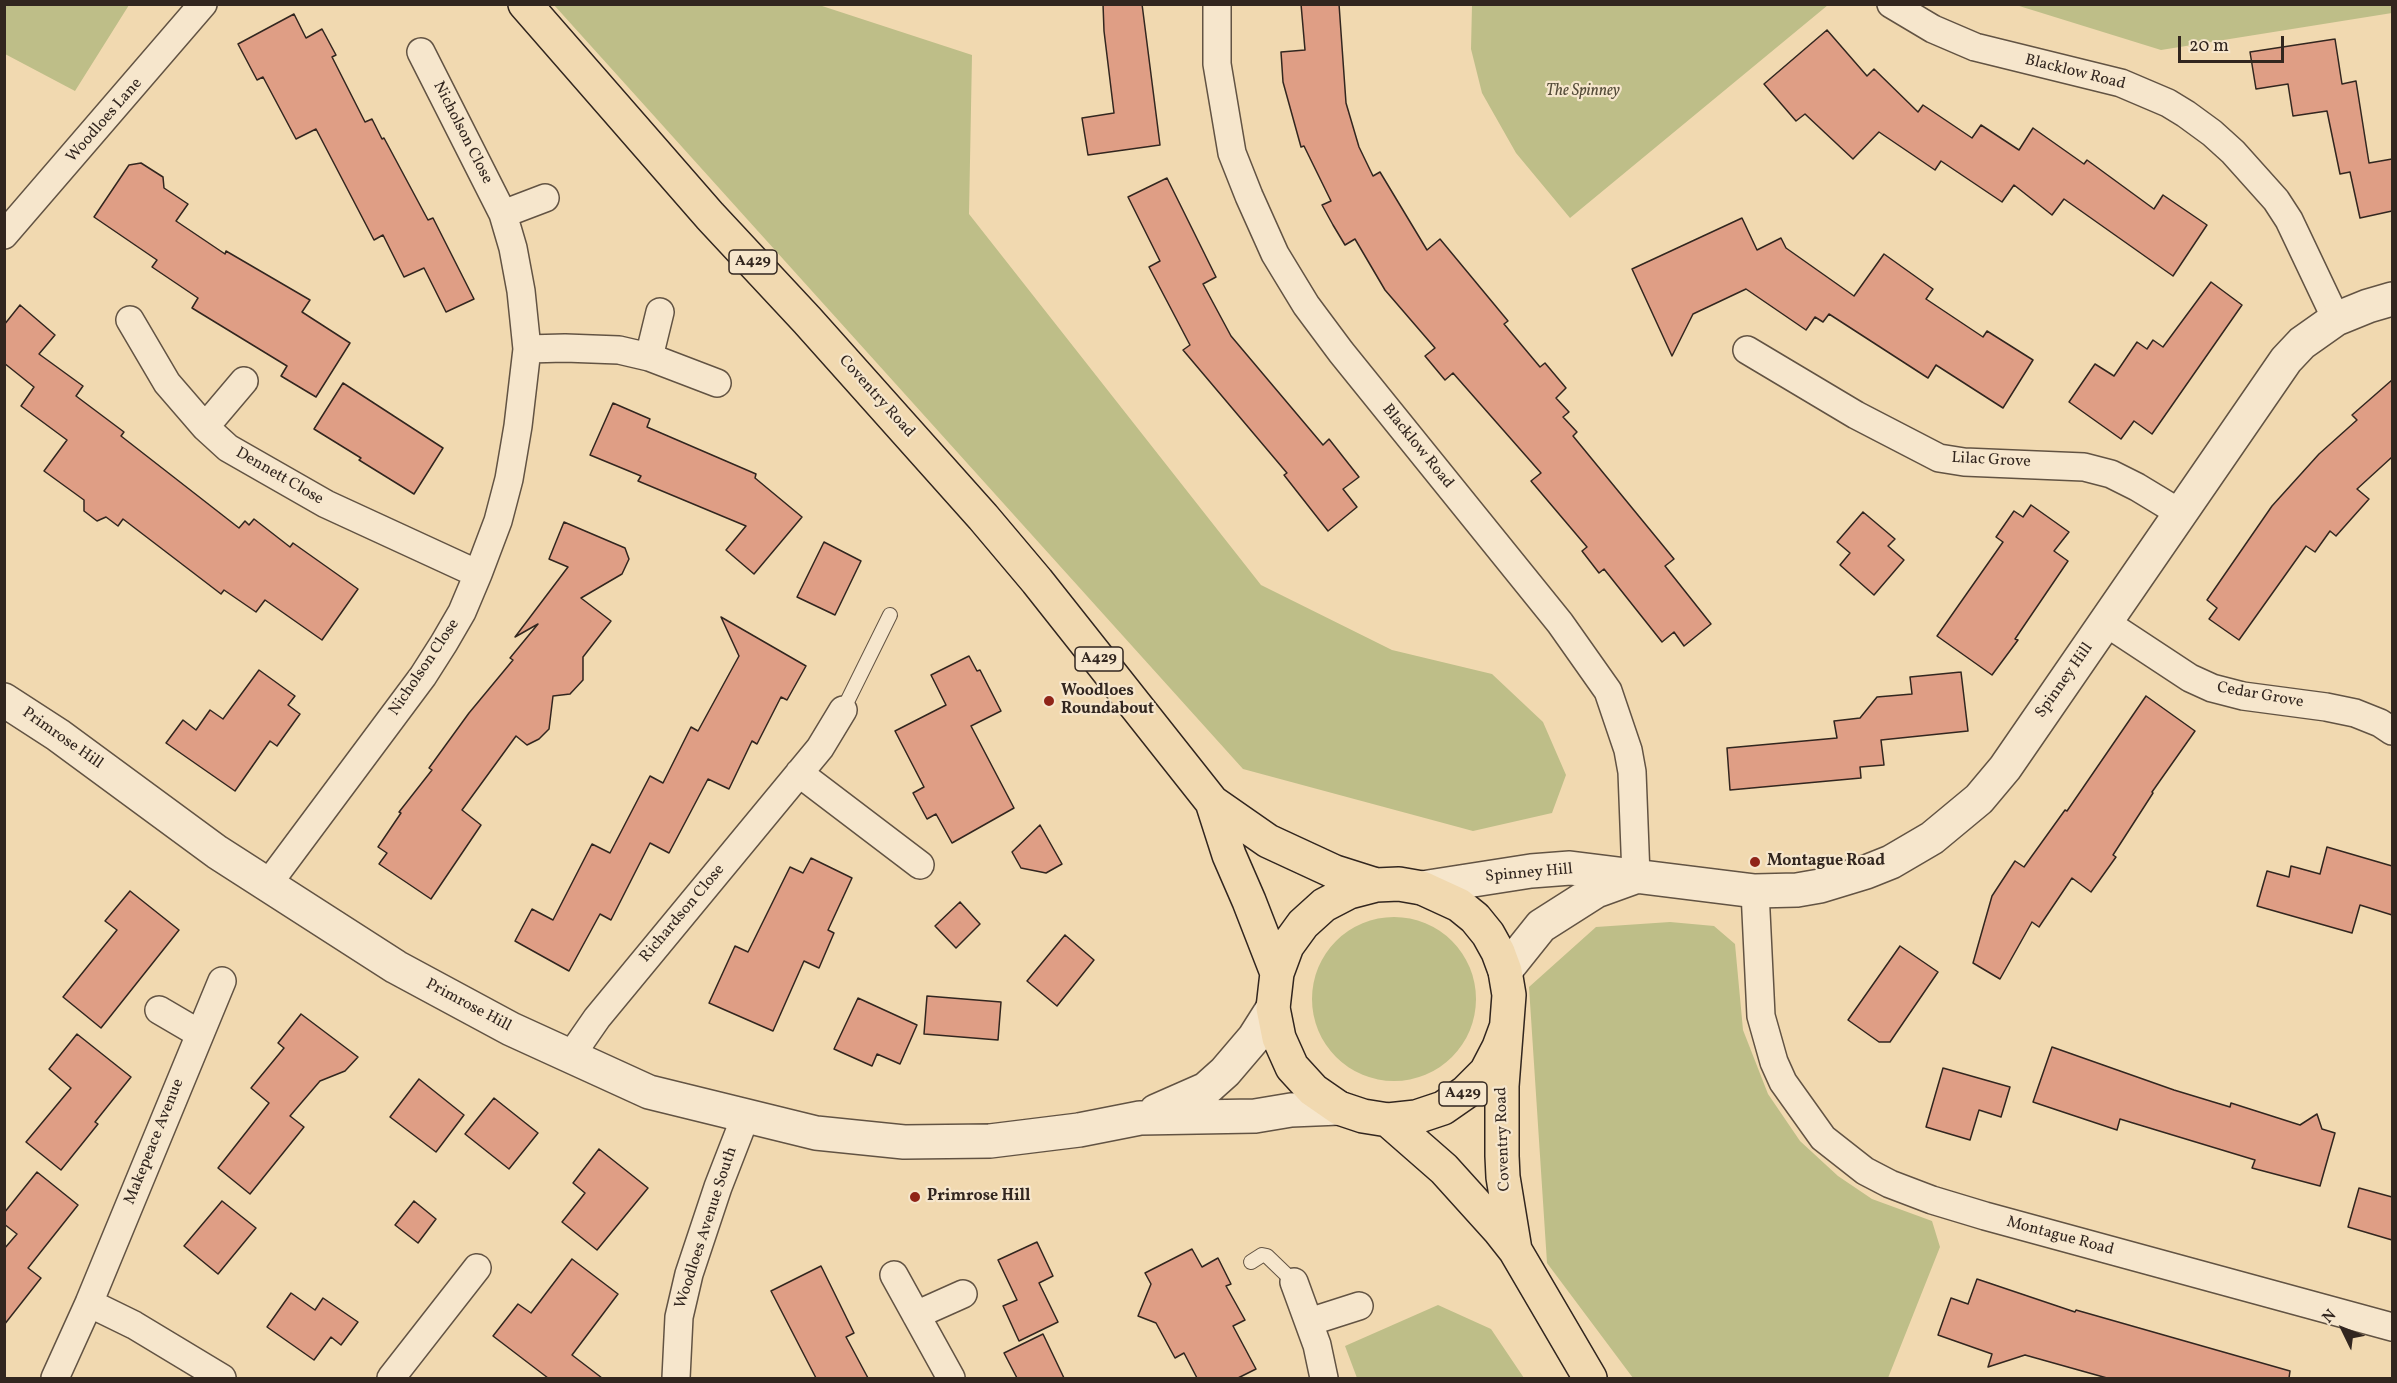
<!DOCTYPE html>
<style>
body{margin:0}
#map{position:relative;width:2397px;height:1383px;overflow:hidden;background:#f1d9b0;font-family:Vollkorn,serif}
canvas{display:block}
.frame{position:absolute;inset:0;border:6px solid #32261f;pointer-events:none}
.north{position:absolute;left:2313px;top:1299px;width:60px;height:60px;-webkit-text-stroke:4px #f6e6cc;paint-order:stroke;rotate:313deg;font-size:16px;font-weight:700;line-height:24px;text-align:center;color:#32261f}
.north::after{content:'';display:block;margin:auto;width:21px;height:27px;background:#32261f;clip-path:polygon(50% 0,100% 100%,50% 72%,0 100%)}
.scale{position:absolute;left:2178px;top:36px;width:106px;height:27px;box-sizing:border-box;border:3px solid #32261f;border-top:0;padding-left:8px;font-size:18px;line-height:21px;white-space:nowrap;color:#32261f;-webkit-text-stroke:4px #f6e6cc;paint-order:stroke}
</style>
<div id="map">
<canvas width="2397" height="1383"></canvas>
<div class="frame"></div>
<div class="north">N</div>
<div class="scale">20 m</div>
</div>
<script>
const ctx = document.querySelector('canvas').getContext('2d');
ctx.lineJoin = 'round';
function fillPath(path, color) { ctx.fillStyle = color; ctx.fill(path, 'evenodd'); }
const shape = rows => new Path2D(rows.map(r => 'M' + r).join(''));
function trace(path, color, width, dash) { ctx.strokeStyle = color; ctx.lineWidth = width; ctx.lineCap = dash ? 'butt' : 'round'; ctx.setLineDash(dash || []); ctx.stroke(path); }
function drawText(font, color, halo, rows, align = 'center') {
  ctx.font = font + ' Vollkorn,serif'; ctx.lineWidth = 4.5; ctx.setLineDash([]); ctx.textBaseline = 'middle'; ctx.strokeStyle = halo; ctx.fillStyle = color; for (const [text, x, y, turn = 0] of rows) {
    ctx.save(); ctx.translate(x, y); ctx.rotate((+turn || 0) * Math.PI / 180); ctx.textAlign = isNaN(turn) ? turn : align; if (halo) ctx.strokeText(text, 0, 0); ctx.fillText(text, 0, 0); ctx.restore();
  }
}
const green = shape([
 [2392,4,2392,13,2161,50,2016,5],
 [4,5,5,4,129,5,75,91,5,54],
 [554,5,819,5,972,55,969,214,1261,585,1392,650,1492,674,1543,722,1566,775,1552,813,1473,831,1243,769],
 [1472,5,1472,4,1828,5,1570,218,1516,153,1482,93,1471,49],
 '1312 999a82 82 0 1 1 164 0a82 82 0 1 1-164 0Z',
 [1670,922,1714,926,1735,944,1743,1030,1768,1094,1800,1141,1838,1176,1872,1199,1932,1221,1940,1247,1888,1378,1633,1378,1547,1263,1529,987,1596,927],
 [1438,1305,1491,1329,1524,1378,1357,1378,1345,1346]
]);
const building = shape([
 [1103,4,1142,4,1160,145,1088,155,1082,118,1114,113,1104,31,1103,4],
 [1301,4,1339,4,1346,103,1359,147,1373,176,1380,172,1427,250,1440,239,1508,321,1504,324,1540,367,1545,363,1566,388,1556,398,1569,412,1563,417,1577,432,1573,436,1674,559,1665,566,1711,624,1684,646,1674,632,1662,642,1604,569,1599,573,1582,551,1587,547,1531,481,1541,473,1453,373,1445,380,1425,356,1435,348,1385,290,1355,239,1345,245,1333,225,1322,205,1331,201,1304,146,1301,147,1283,82,1281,52,1305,50,1301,4],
 [294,14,306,38,322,29,336,55,332,57,365,122,372,119,382,139,384,138,428,220,433,218,474,299,446,312,424,268,404,277,383,235,374,240,316,129,296,139,263,77,257,80,238,44,294,14],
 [1827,30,1867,76,1874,69,1918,112,1923,105,1972,138,1981,125,2019,150,2033,128,2084,164,2087,160,2154,209,2163,195,2207,225,2173,276,2064,199,2052,215,2014,185,2002,202,1941,161,1935,170,1879,132,1853,159,1805,114,1796,121,1764,84,1827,30],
 [2335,39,2342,84,2356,81,2369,163,2392,159,2392,211,2360,218,2350,172,2340,174,2327,111,2293,116,2288,84,2256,89,2250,52,2335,39],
 [141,163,163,177,164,188,188,204,176,221,225,254,226,251,310,300,302,312,350,343,316,397,281,376,287,366,192,308,198,298,152,267,157,260,94,217,129,165,141,163],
 [1167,178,1216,277,1203,284,1231,336,1323,445,1329,439,1359,477,1343,489,1357,507,1328,531,1284,475,1287,473,1183,350,1190,345,1149,267,1160,261,1128,197,1167,178],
 [1742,218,1757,250,1781,238,1786,248,1854,296,1884,254,1933,289,1926,299,1983,337,1987,331,2033,360,2003,408,1936,365,1928,378,1829,314,1823,322,1815,317,1806,330,1746,289,1693,314,1672,356,1632,269,1742,218],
 [2211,282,2242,305,2152,434,2134,421,2121,439,2069,402,2095,364,2114,376,2137,342,2147,349,2153,340,2163,347,2211,282],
 [20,305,55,335,39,354,83,386,76,396,124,432,121,436,239,528,245,521,249,525,254,519,290,547,293,543,358,589,322,640,265,600,256,612,224,590,221,594,123,519,118,526,106,517,97,521,84,511,84,500,44,471,67,440,21,406,34,387,4,363,4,325,20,305],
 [2392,380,2392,457,2357,489,2369,499,2336,536,2330,531,2315,552,2306,546,2239,640,2209,619,2217,608,2207,600,2272,506,2319,454,2357,420,2352,415,2392,380],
 [343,383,443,448,414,494,359,460,361,458,314,429,343,383],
 [613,403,650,419,647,427,756,474,755,478,802,517,754,574,726,550,746,526,638,481,641,476,590,455,613,403],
 [2031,505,2069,532,2054,551,2068,561,2015,639,2018,640,1992,675,1937,636,2003,542,1996,537,2014,511,2023,517,2031,505],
 [1863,512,1895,539,1888,546,1904,560,1874,595,1840,565,1850,553,1837,542,1863,512],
 [564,522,625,548,629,559,622,574,581,598,611,621,583,657,583,680,570,694,553,696,549,729,539,739,527,745,516,736,462,810,481,825,431,899,379,864,387,853,378,847,401,813,399,812,432,770,429,768,469,713,513,660,510,658,538,624,515,637,568,567,549,559,564,522],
 [824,542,861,561,835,615,797,597,824,542],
 [721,617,806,666,787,700,781,697,757,744,752,741,729,789,708,779,669,853,650,843,611,920,600,914,569,971,515,941,532,909,553,920,592,844,610,853,650,776,663,783,691,727,698,731,739,656,721,617],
 [969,656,977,671,980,670,1001,711,971,726,1014,808,952,843,936,814,927,819,913,793,924,787,895,731,946,705,931,675,969,656],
 [259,670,295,696,288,705,300,714,277,746,270,741,235,791,166,743,183,720,196,730,210,710,223,719,259,670],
 [1961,672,1968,731,1881,740,1884,765,1860,767,1861,778,1730,790,1727,748,1837,738,1834,721,1860,718,1877,697,1912,694,1910,677,1961,672],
 [2146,696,2195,731,2152,792,2153,793,2113,855,2116,857,2091,892,2072,878,2039,927,2032,922,2000,979,1973,963,1992,896,2015,861,2024,867,2065,810,2067,811,2146,696],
 [1040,825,1062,864,1046,873,1021,868,1012,852,1040,825],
 [2327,847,2392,866,2392,915,2360,905,2352,933,2257,906,2267,871,2289,877,2291,866,2320,874,2327,847],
 [811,858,852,878,828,930,834,933,819,968,804,961,773,1031,709,1003,735,946,748,952,790,867,803,873,811,858],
 [130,891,179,930,101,1028,63,997,117,930,105,921,130,891],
 [960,902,980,924,956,948,935,926,960,902],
 [1065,935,1094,960,1057,1006,1027,981,1065,935],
 [1900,946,1938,972,1890,1042,1879,1042,1848,1020,1900,946],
 [927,996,1001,1002,998,1040,924,1034,927,996],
 [858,998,917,1025,900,1064,877,1054,872,1066,834,1049,858,998],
 [301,1014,358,1057,345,1071,320,1081,290,1116,304,1127,250,1194,218,1168,269,1103,251,1088,284,1048,278,1043,301,1014],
 [77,1034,131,1077,95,1122,98,1124,61,1170,26,1142,71,1088,49,1069,77,1034],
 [2052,1047,2174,1090,2230,1107,2231,1103,2300,1125,2317,1114,2322,1129,2335,1133,2320,1186,2252,1168,2255,1160,2133,1123,2120,1119,2117,1130,2033,1102,2052,1047],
 [1943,1068,2010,1087,2001,1117,1979,1110,1970,1140,1926,1127,1943,1068],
 [419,1079,464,1115,436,1152,390,1117,419,1079],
 [494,1098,538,1133,509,1169,465,1134,494,1098],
 [599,1149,648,1188,597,1250,562,1222,585,1193,573,1183,599,1149],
 [37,1172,78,1205,28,1268,41,1278,4,1325,4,1249,17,1234,4,1224,4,1213,37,1172],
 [2359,1188,2392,1197,2392,1240,2348,1227,2359,1188],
 [222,1201,256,1228,218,1274,184,1246,222,1201],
 [414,1201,436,1219,418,1243,395,1225,414,1201],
 [1037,1242,1053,1276,1039,1283,1058,1322,1019,1341,1003,1306,1017,1300,998,1260,1037,1242],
 [1192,1249,1202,1267,1218,1258,1231,1284,1226,1286,1245,1320,1233,1326,1256,1369,1238,1378,1197,1378,1184,1353,1175,1358,1156,1323,1138,1316,1151,1284,1145,1273,1192,1249],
 [572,1259,618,1294,572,1355,602,1378,548,1378,493,1336,518,1304,531,1313,572,1259],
 [821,1266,854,1333,846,1337,868,1378,816,1378,771,1291,821,1266],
 [1977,1279,2075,1312,2076,1310,2290,1371,2289,1378,2107,1378,2025,1355,1988,1367,1992,1354,1938,1335,1951,1298,1968,1304,1977,1279],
 [291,1293,315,1310,323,1298,358,1322,341,1345,331,1337,314,1360,267,1327,291,1293],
 [1043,1334,1064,1378,1017,1378,1004,1353,1043,1334]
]);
const service = shape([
 [843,710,890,615],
 [1251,1262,1262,1255,1267,1256,1294,1282]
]);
const minor = shape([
 [1217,4,1217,64,1232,153,1249,196,1275,254,1306,305,1341,352,1560,623,1608,691,1628,750,1632,772,1636,876],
 [1891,4,1933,29,1975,47,2121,83,2168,103,2186,114,2212,133,2233,152,2276,200,2289,220,2336,319],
 [503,214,545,198],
 [4,235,203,4],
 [130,320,167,383,205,427,228,448,326,504,478,574],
 [527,349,565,348,619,350,649,357,717,383],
 [1747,350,1856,415,1939,458,1964,462,2084,467,2111,474,2137,487,2180,513],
 [649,357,660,312],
 [205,427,244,381],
 [2105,622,2190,678,2212,688,2243,696,2326,707,2355,713,2380,723,2392,731],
 [799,773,920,865],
 [268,884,423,676,444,643,462,612,478,574,498,521,509,479,518,426,527,349,521,291,513,248,503,214,421,52],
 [1755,891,1761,1016,1774,1062,1783,1082,1823,1138,1865,1171,1890,1184,1932,1200,1985,1216,2392,1327],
 [159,1010,200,1034],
 [570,1057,597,1018,820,748,843,710],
 [894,1275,951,1378],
 [1294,1282,1317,1345,1324,1378],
 [89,1303,134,1325,222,1378],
 [916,1315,963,1294],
 [1309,1322,1359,1306],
 [55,1378,89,1303,222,981],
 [391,1378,477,1268],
 [676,1378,679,1317,689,1274,718,1187,746,1115]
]);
const tertiary = shape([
 [4,700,58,735,217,852,396,967,511,1029,649,1092,816,1133,904,1142,990,1141,1079,1130,1140,1118,1255,1116,1291,1110,1339,1108],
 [1422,888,1531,871,1570,868,1755,891,1797,890,1820,886,1866,872,1891,862,1932,838,1979,799,2005,768,2286,360,2302,343,2336,319,2368,306,2392,299],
 [1505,971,1541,926,1596,891,1632,878],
 [1156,1111,1206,1089,1225,1072,1254,1038,1273,1008]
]);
const primary = shape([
 [525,4,710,216,807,320,983,517,1037,581,1212,802,1268,841,1335,872,1376,885],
 [1212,802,1229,855,1249,901,1277,973],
 [1506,1028,1499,1047,1486,1072,1466,1092,1443,1108,1416,1117,1388,1120,1363,1116,1339,1108,1313,1090,1292,1067,1279,1038,1273,1008,1277,973,1287,946,1303,924,1324,905,1349,892,1376,885,1399,884,1422,888,1459,905,1475,918,1488,934,1498,952,1505,971,1509,995,1502,1086,1502,1156,1503,1177,1515,1250],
 [1388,1120,1444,1169,1500,1231,1515,1250,1590,1378]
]);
const markers = [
 [1049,701,6,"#8f2418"],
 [1755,862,6,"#8f2418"],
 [915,1197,6,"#8f2418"]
];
const shields = [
 [753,262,48],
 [1099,659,48],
 [1463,1094,48]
];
const shieldNames = [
 ["A429",753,262],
 ["A429",1099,659],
 ["A429",1463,1094]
];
const streetNames = [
 ["Blacklow Road",2075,73,14],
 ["Woodloes Lane",105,121,-49],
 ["Nicholson Close",462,133,63],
 ["Coventry Road",876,397,48],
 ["Blacklow Road",1417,447,51],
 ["Lilac Grove",1991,461,3],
 ["Dennett Close",279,477,30],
 ["Nicholson Close",425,668,-56],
 ["Spinney Hill",2065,681,-55],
 ["Cedar Grove",2260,696,10],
 ["Primrose Hill",62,739,35],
 ["Spinney Hill",1529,874,-5],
 ["Richardson Close",683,914,-50],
 ["Primrose Hill",468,1006,28],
 ["Coventry Road",1504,1139,-92],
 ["Makepeace Avenue",155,1142,-68],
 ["Woodloes Avenue South",707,1228,-72],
 ["Montague Road",2060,1237,15]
];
const parkNames = [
 ["The Spinney",1583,92]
];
const poiNames = [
 ["Woodloes",1061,692],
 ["Roundabout",1061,710],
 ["Montague Road",1767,862],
 ["Primrose Hill",927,1197]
];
fillPath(green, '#bebe88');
fillPath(building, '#df9e85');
trace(building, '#32261f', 1.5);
trace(service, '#625343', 16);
trace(minor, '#625343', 30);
trace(tertiary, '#625343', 36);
trace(primary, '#32261f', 36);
trace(service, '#f6e6cc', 14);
trace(minor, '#f6e6cc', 27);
trace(tertiary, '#f6e6cc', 33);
trace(primary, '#f1d9b0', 33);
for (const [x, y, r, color] of markers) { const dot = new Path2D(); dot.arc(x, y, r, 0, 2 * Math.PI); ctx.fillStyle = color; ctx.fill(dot); trace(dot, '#f6e6cc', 2); }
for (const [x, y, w] of shields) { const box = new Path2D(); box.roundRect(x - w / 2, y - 12, w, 24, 4.5); ctx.fillStyle = '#f6e6cc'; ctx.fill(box); trace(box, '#32261f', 1.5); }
drawText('bold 15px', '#32261f', null, shieldNames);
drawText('16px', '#32261f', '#f6e6cc', streetNames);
drawText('italic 16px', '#554c39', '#f6e6cc', parkNames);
drawText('bold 16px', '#32261f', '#f6e6cc', poiNames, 'left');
</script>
